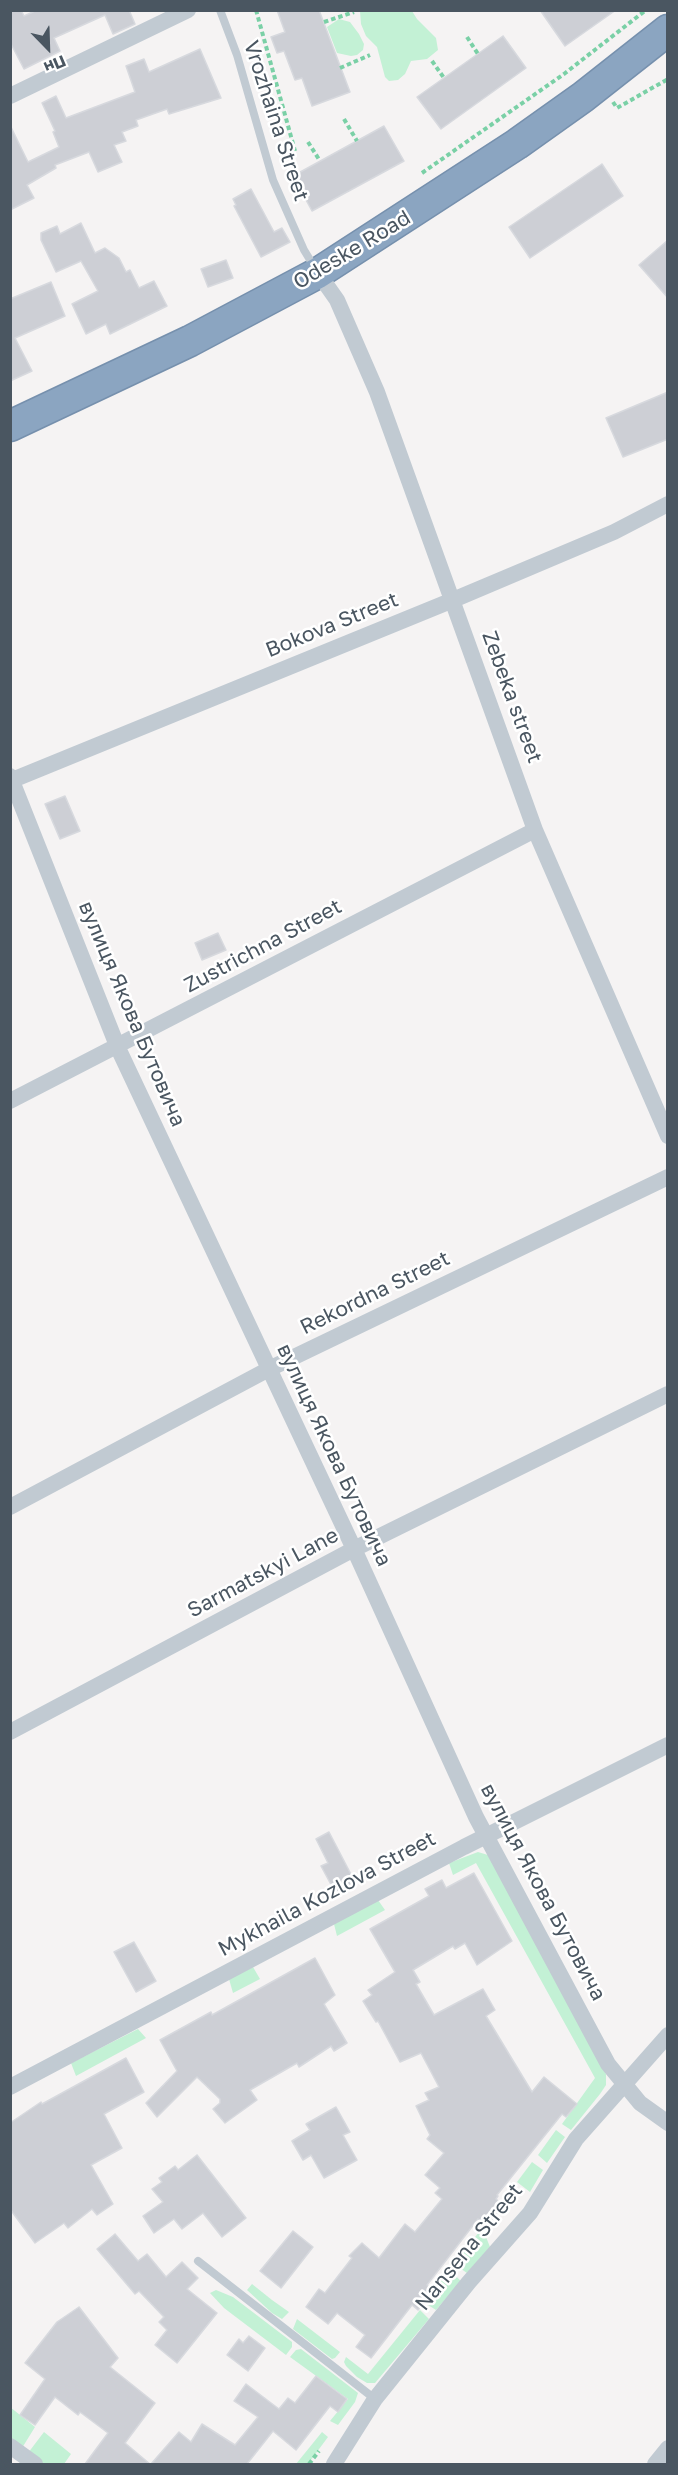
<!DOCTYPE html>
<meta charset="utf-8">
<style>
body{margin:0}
#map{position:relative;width:678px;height:2475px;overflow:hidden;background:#f5f3f3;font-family:"Golos Text",sans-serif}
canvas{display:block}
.frame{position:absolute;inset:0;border:12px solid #4a5661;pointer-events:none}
.north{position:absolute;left:18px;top:18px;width:60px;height:60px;-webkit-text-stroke:4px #fff;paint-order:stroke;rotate:157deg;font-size:16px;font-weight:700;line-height:24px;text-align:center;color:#4a5661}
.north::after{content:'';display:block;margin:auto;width:21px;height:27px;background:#4a5661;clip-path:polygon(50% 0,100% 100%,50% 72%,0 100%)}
</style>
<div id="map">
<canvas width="678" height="2475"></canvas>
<div class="frame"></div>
<div class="north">Пн</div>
</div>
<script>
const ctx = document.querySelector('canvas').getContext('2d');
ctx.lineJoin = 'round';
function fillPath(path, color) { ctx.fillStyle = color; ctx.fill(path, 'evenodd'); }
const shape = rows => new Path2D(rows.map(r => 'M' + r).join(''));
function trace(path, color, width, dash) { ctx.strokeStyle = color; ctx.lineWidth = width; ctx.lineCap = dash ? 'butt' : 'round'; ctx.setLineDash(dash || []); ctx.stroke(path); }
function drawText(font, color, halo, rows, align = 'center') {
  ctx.font = font + ' "Golos Text",sans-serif'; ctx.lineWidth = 5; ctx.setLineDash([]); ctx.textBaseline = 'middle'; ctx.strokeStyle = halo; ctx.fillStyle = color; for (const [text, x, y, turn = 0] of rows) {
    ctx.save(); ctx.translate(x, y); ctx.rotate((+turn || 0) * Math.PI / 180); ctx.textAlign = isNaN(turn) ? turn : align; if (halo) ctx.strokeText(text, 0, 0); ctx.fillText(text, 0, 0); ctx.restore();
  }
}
const green = shape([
 [360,11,412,11,417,19,436,38,438,50,427,59,411,61,405,74,398,80,389,81,385,77,377,47,366,36,361,24],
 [339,19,350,22,359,34,364,44,363,50,357,55,351,56,337,53,327,27],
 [478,1852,488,1855,606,2074,606,2085,600,2094,571,2130,562,2124,595,2078,476,1863,453,1875,449,1863],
 [378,1900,385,1910,337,1936,334,1924],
 [253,1967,260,1979,233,1993,229,1979],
 [138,2029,146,2038,76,2076,71,2063],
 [556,2130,565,2137,547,2163,538,2155],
 [532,2162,543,2170,530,2192,517,2182],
 [479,2232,486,2237,490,2247,467,2273,454,2264],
 [449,2270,461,2281,436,2310,425,2303],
 [252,2284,272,2300,289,2312,282,2319,272,2313,247,2290],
 [216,2290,233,2297,292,2342,292,2347,286,2355,224,2308,210,2293],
 [420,2310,429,2319,375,2383,367,2383,357,2377,346,2366,344,2362,346,2357,368,2374],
 [297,2319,340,2352,335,2358,332,2359,293,2329],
 [301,2349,358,2393,355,2402,338,2425,330,2421,348,2399,290,2357,296,2350],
 [10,2407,35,2427,22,2448,11,2439],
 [44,2432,71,2454,64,2464,43,2464,28,2453],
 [322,2432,328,2437,308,2464,296,2464]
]);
const building = shape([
 [10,10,21,10,24,16,37,10,129,10,135,24,113,34,105,15,54,38,60,51,24,69,10,42,10,10],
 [277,10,319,10,350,92,312,106,302,78,295,80,284,51,277,53,271,37,285,32,277,10],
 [540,10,616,10,565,46,540,10],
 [503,36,526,68,441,129,417,97,503,36],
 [200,49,221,98,169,114,167,109,136,120,138,126,122,132,126,141,114,145,122,162,98,172,89,152,55,165,56,168,27,185,34,198,10,210,10,125,28,162,59,147,53,132,55,131,42,103,56,96,66,118,135,92,126,66,144,59,149,72,200,49],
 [384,126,404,161,312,211,293,176,384,126],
 [602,164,623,196,530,258,509,227,602,164],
 [251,189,274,232,282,228,290,242,261,257,234,206,236,205,233,199,251,189],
 [81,223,95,253,105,248,119,258,126,272,130,270,139,288,154,281,167,306,110,334,106,324,86,334,72,304,98,291,81,261,56,272,41,240,41,233,57,226,60,234,81,223],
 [668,240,668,298,639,265,668,240],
 [226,260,233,278,208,287,201,269,226,260],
 [51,282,65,316,15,338,32,371,10,381,10,299,51,282],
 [668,392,668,439,623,457,606,418,668,392],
 [65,796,80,831,60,839,45,804,65,796],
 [218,933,226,950,202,960,195,943,218,933],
 [329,1832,355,1882,335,1892,321,1866,328,1863,316,1839,329,1832],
 [474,1873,512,1941,477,1965,465,1943,455,1949,453,1946,413,1970,420,1982,416,1984,434,2015,483,1989,495,2010,486,2016,532,2092,544,2077,577,2104,566,2117,562,2114,497,2195,498,2196,496,2199,503,2205,493,2219,491,2218,485,2224,478,2219,427,2285,434,2291,418,2310,412,2305,371,2358,356,2347,365,2335,337,2313,328,2324,306,2307,319,2289,325,2293,352,2258,349,2256,362,2243,379,2258,405,2224,415,2232,442,2199,435,2193,440,2188,425,2175,444,2153,427,2139,430,2135,416,2106,429,2100,425,2093,439,2087,421,2053,400,2062,378,2021,376,2022,363,2001,372,1995,368,1990,395,1972,370,1929,429,1896,425,1889,442,1880,446,1888,474,1873],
 [134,1942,156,1981,136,1992,114,1952,134,1942],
 [315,1958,335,1995,324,2004,347,2043,334,2051,331,2046,299,2067,297,2063,250,2090,257,2100,225,2123,213,2109,220,2103,220,2099,197,2077,157,2117,146,2103,177,2071,160,2040,211,2012,212,2015,315,1958],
 [126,2058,144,2092,104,2114,122,2148,91,2165,113,2204,97,2215,92,2209,68,2228,64,2223,35,2243,10,2209,10,2123,41,2102,42,2104,126,2058],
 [336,2107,350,2132,343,2135,357,2160,324,2178,311,2155,303,2160,292,2141,310,2130,306,2124,336,2107],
 [197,2155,246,2218,222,2237,203,2213,182,2229,174,2219,154,2233,143,2216,163,2202,152,2189,162,2182,159,2178,175,2166,178,2170,197,2155],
 [293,2231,313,2247,281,2288,260,2271,293,2231],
 [115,2234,138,2261,147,2254,166,2277,182,2262,198,2278,187,2289,217,2313,177,2363,155,2345,167,2330,159,2322,164,2317,139,2291,135,2294,97,2249,115,2234],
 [79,2307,118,2358,110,2367,155,2403,125,2443,150,2464,85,2464,108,2433,80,2412,78,2415,55,2397,35,2425,20,2415,45,2379,25,2363,57,2322,79,2307],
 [249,2336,265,2348,248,2371,227,2355,239,2339,243,2343,249,2336],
 [316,2376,347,2399,338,2412,330,2406,296,2450,273,2431,247,2464,151,2464,179,2432,191,2442,202,2424,235,2445,258,2417,234,2401,246,2384,279,2409,288,2398,295,2403,316,2376]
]);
const path = shape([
 [256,10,295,151],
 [324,22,354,12],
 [467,37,478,54],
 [432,61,444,78],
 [340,68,370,55],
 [613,102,617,108,668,79],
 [344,119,357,141],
 [308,142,320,161],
 [422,173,564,74,646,10],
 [309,2464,319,2451]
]);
const lane = shape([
 [220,10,237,55,273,180,304,250,315,268],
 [198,2261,375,2399]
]);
const street = shape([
 [10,96,188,10],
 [318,273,337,300,377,392,535,830,668,1136],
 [10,776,118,1048,354,1549,476,1817,608,2064,640,2103,668,2123],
 [10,781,453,600,614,532,668,504],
 [10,1101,535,830],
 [10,1507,269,1369,668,1177],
 [10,1732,354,1549,668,1394],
 [10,2087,464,1847,668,1745],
 [10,2446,35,2464],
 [334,2464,375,2399,469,2282,530,2213,576,2139,668,2035],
 [655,2464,668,2448]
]);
const highway = shape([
 [10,426,190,341,318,273,517,144,583,97,668,30]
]);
const streetNames = [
 ["Vrozhaina Street",276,121,72],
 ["Odeske Road",352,250,-31],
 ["Bokova Street",332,625,-22],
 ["Zebeka street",512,697,70],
 ["Zustrichna Street",263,946,-28],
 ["вулиця Якова Бутовича",132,1014,67],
 ["Rekordna Street",375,1293,-26],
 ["вулиця Якова Бутовича",334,1455,65],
 ["Sarmatskyi Lane",263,1573,-28],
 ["вулиця Якова Бутовича",543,1892,62],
 ["Mykhaila Kozlova Street",327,1894,-28],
 ["Nansena Street",469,2247,-51]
];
fillPath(green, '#c3f1d5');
fillPath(building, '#cdcfd5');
trace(building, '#d7d9de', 1.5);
trace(highway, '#7690ad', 33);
trace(path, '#7ad0a6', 4, [4.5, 3]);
trace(lane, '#c1cad2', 8);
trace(street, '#c1cad2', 16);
trace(highway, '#8ba5c1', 30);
drawText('21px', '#4a5661', '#fff', streetNames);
</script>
